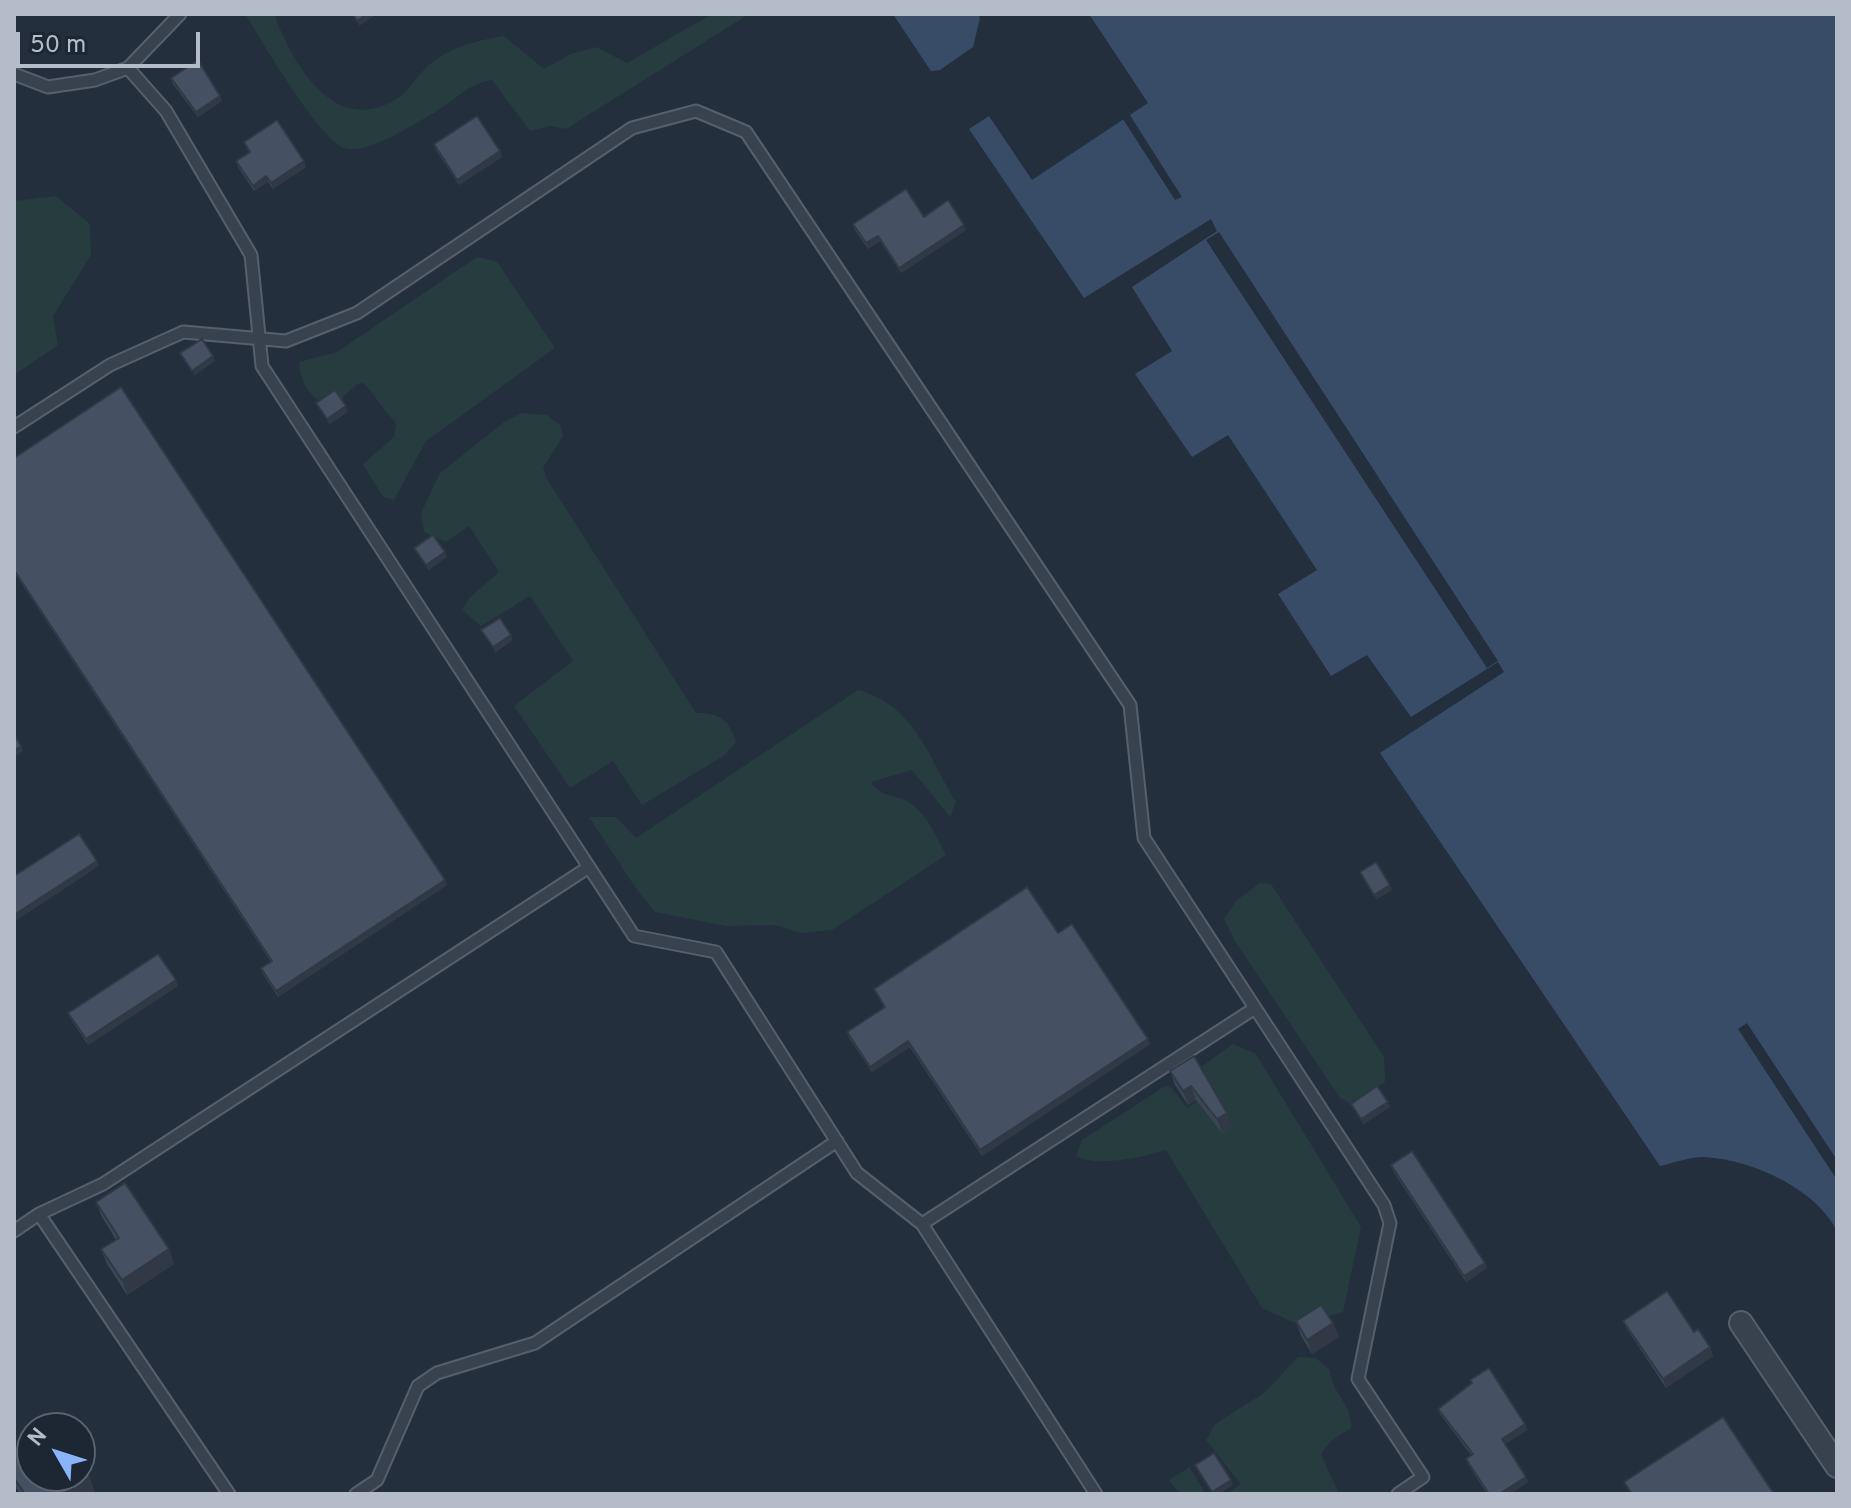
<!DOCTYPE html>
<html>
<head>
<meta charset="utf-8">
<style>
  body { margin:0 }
  #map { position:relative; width:1851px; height:1508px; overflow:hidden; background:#242f3e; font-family:Overpass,sans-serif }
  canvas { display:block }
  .frame { position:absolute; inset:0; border:16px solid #b4bcc9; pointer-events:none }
  .north { position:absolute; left:16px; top:1412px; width:80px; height:80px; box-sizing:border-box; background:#1d2633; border:2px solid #59626f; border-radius:50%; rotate:309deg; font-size:22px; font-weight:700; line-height:32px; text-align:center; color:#b4bcc9 }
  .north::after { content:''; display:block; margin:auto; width:28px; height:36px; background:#8ab4f8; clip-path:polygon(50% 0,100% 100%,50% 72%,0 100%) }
  .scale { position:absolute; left:16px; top:32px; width:184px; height:36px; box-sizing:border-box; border:4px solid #b4bcc9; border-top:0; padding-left:10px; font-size:24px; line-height:28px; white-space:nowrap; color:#b4bcc9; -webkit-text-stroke:6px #1d2633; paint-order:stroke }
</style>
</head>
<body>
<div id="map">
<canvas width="1851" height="1508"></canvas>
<div class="frame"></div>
<div class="north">N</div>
<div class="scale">50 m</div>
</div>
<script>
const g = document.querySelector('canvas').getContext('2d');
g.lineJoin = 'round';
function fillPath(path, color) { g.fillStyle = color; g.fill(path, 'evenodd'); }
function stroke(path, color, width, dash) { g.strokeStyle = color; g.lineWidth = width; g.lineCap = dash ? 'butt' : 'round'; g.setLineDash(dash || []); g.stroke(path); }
const green = new Path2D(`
  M245,14H274C293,64 333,136 395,100C409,92 418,74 430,64C450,47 479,40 504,36L544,69L571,54L596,47L627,63L712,14H749L566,129L551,126L530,131L492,80C469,83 454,101 434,113C414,124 366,156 344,148C318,138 262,41 245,14Z
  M56,196L90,224L91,255L53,316L58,345L14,375V201Z
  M477,257L497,262L555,348L426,441L394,500L383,497L363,464L394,437L396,424L364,383L357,384L331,409C311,397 300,385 299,362L337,352Z
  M522,413L547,415L561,426L563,436L543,468L547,479L696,713C720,713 729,719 736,742L725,755L642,805L613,761L570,788L514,706L573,661L530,596L481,626L462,610L469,598L499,572L469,526L446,542L424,532L421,513L440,473L504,422Z
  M858,690C914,705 928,756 956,802L950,817L912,770L871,782C882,800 900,793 914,806C929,818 937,839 946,855L832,930L800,933L775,925L726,926L655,912L635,887L589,817H616L636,838Z
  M1260,883L1271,884L1384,1057L1385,1082L1350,1103L1340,1098L1235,941L1224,919L1237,900Z
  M1233,1044L1256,1054L1361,1227L1343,1312L1299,1325L1262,1308L1166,1150C1143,1157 1097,1168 1076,1156L1082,1140L1165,1086L1172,1088L1187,1108L1215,1090L1201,1067Z
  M1298,1357L1316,1358L1330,1370C1331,1392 1354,1407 1351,1428L1331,1441L1321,1454L1339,1494H1227L1241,1484L1206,1440L1215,1424L1264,1393Z
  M1190,1467V1468L1206,1494H1180L1169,1480Z`);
const water = new Path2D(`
  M893,14H978L980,18L973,47L940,70L931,71Z
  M1089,14H1837V1231C1816,1188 1750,1159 1703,1157C1690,1157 1673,1163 1660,1166L1380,753L1504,672L1498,662L1411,717L1367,655L1331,676L1278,594L1317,570L1228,435L1192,457L1135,374L1172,351L1132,287L1217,231L1211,219L1084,298L969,129L989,116L1032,180L1148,103Z`);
const pier = new Path2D(`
  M1128,112L1182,197L1175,200L1121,116Z
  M1219,232L1498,661L1487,668L1206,240Z
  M1747,1023L1837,1160V1180L1738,1029Z`);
const lane = new Path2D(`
  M128,68L166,111L251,255L262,366L634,936L716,952L857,1173L922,1224L1096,1494
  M14,74L48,87L95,80L128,68L180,14
  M14,427L110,365L183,332L286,341L357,313L632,128L696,111L746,132L1130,705L1144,838L1384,1205L1390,1223L1358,1379L1423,1477L1398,1494
  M39,1214L103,1184L589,867
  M922,1224L1255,1008
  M14,1231L39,1214L229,1494
  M356,1494L377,1480L418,1386L437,1373L535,1343L837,1141`);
const street = new Path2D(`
  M1741,1323L1837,1466`);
const wall = new Path2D(`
  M171,78L222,101L198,117L173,84Z
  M244,142L306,167L273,189L268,182L254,191L238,167L236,161L249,153Z
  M434,144L500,151L502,157L459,185L436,150Z
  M924,217L966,230L901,273L880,241L868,249L855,230L853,224Z
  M14,458L445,880L447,885L278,997L263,974L261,968L271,962L14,572Z
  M1058,933L1150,1044L982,1156L910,1047L872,1072L849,1038L847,1032L884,1008L874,989Z
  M178,986L88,1045L70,1018L68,1013Z
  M1194,1056L1232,1127L1222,1133L1196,1100L1188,1105L1175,1085L1170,1071Z
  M1391,1165L1485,1263L1487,1268L1466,1282L1393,1171Z
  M96,1202L169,1249L174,1264L127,1295L107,1264L101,1249L116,1240L102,1217Z
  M1296,1321L1333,1323L1339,1337L1312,1354L1301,1336Z
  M1623,1321L1694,1332L1710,1347L1713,1356L1666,1388L1627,1329Z
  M1438,1409L1525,1424L1527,1430L1505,1444L1528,1482L1510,1494H1487L1468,1464L1466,1459L1471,1455L1440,1414Z
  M14,1452L89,1477L95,1493L20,1494L14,1485Z`);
const shadedWall = new Path2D(`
  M367,14H377L359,26L357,21Z
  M220,96L222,101L198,117L196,112Z
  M500,151L502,157L459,185L457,180Z
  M304,161L306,167L273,189L271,183Z
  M266,176L268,182L254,191L253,186Z
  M964,225L966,230L901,273L899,268Z
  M878,236L880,241L868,249L866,243Z
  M213,356L215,361L194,376L192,371Z
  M346,406L348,412L329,425L327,419Z
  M445,552L447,557L428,571L426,565Z
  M511,635L513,640L495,653L493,647Z
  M21,746L23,751L14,757V751Z
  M97,861L99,866L14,922V915Z
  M445,880L447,885L278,997L276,991Z
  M1390,885L1392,890L1376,900L1374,895Z
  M176,980L178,986L88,1045L86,1039Z
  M1148,1039L1150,1044L982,1156L980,1150Z
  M908,1041L910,1047L872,1072L870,1067Z
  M1191,1086L1196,1100L1188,1105L1183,1091Z
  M1388,1102L1390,1107L1363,1125L1361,1119Z
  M1227,1113L1232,1127L1222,1133L1217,1119Z
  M169,1249L174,1264L127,1295L122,1280Z
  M1485,1263L1487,1268L1466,1282L1464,1276Z
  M1333,1323L1339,1337L1312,1354L1307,1340Z
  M1710,1347L1713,1356L1666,1388L1663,1379Z
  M1525,1424L1527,1430L1504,1445L1502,1439Z
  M89,1477L95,1493L93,1494H63Z
  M1526,1477L1528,1482L1510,1494H1499Z
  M1231,1480L1233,1485L1219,1494H1212V1492Z`);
const building = new Path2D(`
  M353,14H367L357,21Z
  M198,60L220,96L196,112L171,78Z
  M477,116L500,151L457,180L434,144Z
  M277,120L304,161L271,183L266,176L253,186L236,161L250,152L244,142Z
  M906,189L924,217L948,200L964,225L899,268L878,236L866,243L853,224Z
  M202,339L213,356L192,371L180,353Z
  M121,387L445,880L276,991L261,968L272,961L14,570V458Z
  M335,390L346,406L327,419L316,403Z
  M433,535L445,552L426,565L414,548Z
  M500,618L511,635L493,647L481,630Z
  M14,735L21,746L14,751Z
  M79,834L97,861L14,915V876Z
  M1376,862L1390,885L1374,895L1360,872Z
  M1027,887L1058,933L1072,924L1148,1039L980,1150L908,1041L870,1067L847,1032L885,1007L874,989Z
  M158,954L176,980L86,1039L68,1013Z
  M1194,1056L1227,1113L1217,1119L1191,1086L1183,1091L1170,1071Z
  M1377,1086L1388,1102L1361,1119L1351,1104Z
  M1412,1151L1485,1263L1464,1276L1391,1165Z
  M125,1183L169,1249L122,1280L101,1249L119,1238L96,1202Z
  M1667,1291L1694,1332L1698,1329L1710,1347L1663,1379L1623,1321Z
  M1321,1305L1333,1323L1307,1340L1296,1321Z
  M1489,1368L1525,1424L1502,1439L1526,1477L1499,1494H1489L1466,1459L1473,1454L1438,1409L1472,1383L1470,1380Z
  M1723,1417L1774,1494H1632L1624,1482Z
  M32,1440V1476H80V1464L89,1477L63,1494H25L14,1478V1452Z
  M1214,1453L1231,1480L1212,1492L1195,1465Z`);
fillPath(green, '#263c3f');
fillPath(water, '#394c67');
fillPath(pier, '#242f3e');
stroke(lane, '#565f6c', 15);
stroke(street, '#565f6c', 26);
stroke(lane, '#38414e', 11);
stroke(street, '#38414e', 22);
fillPath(wall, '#3b4654');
fillPath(shadedWall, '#303945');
fillPath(building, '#455162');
stroke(building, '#303945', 2);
</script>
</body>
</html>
